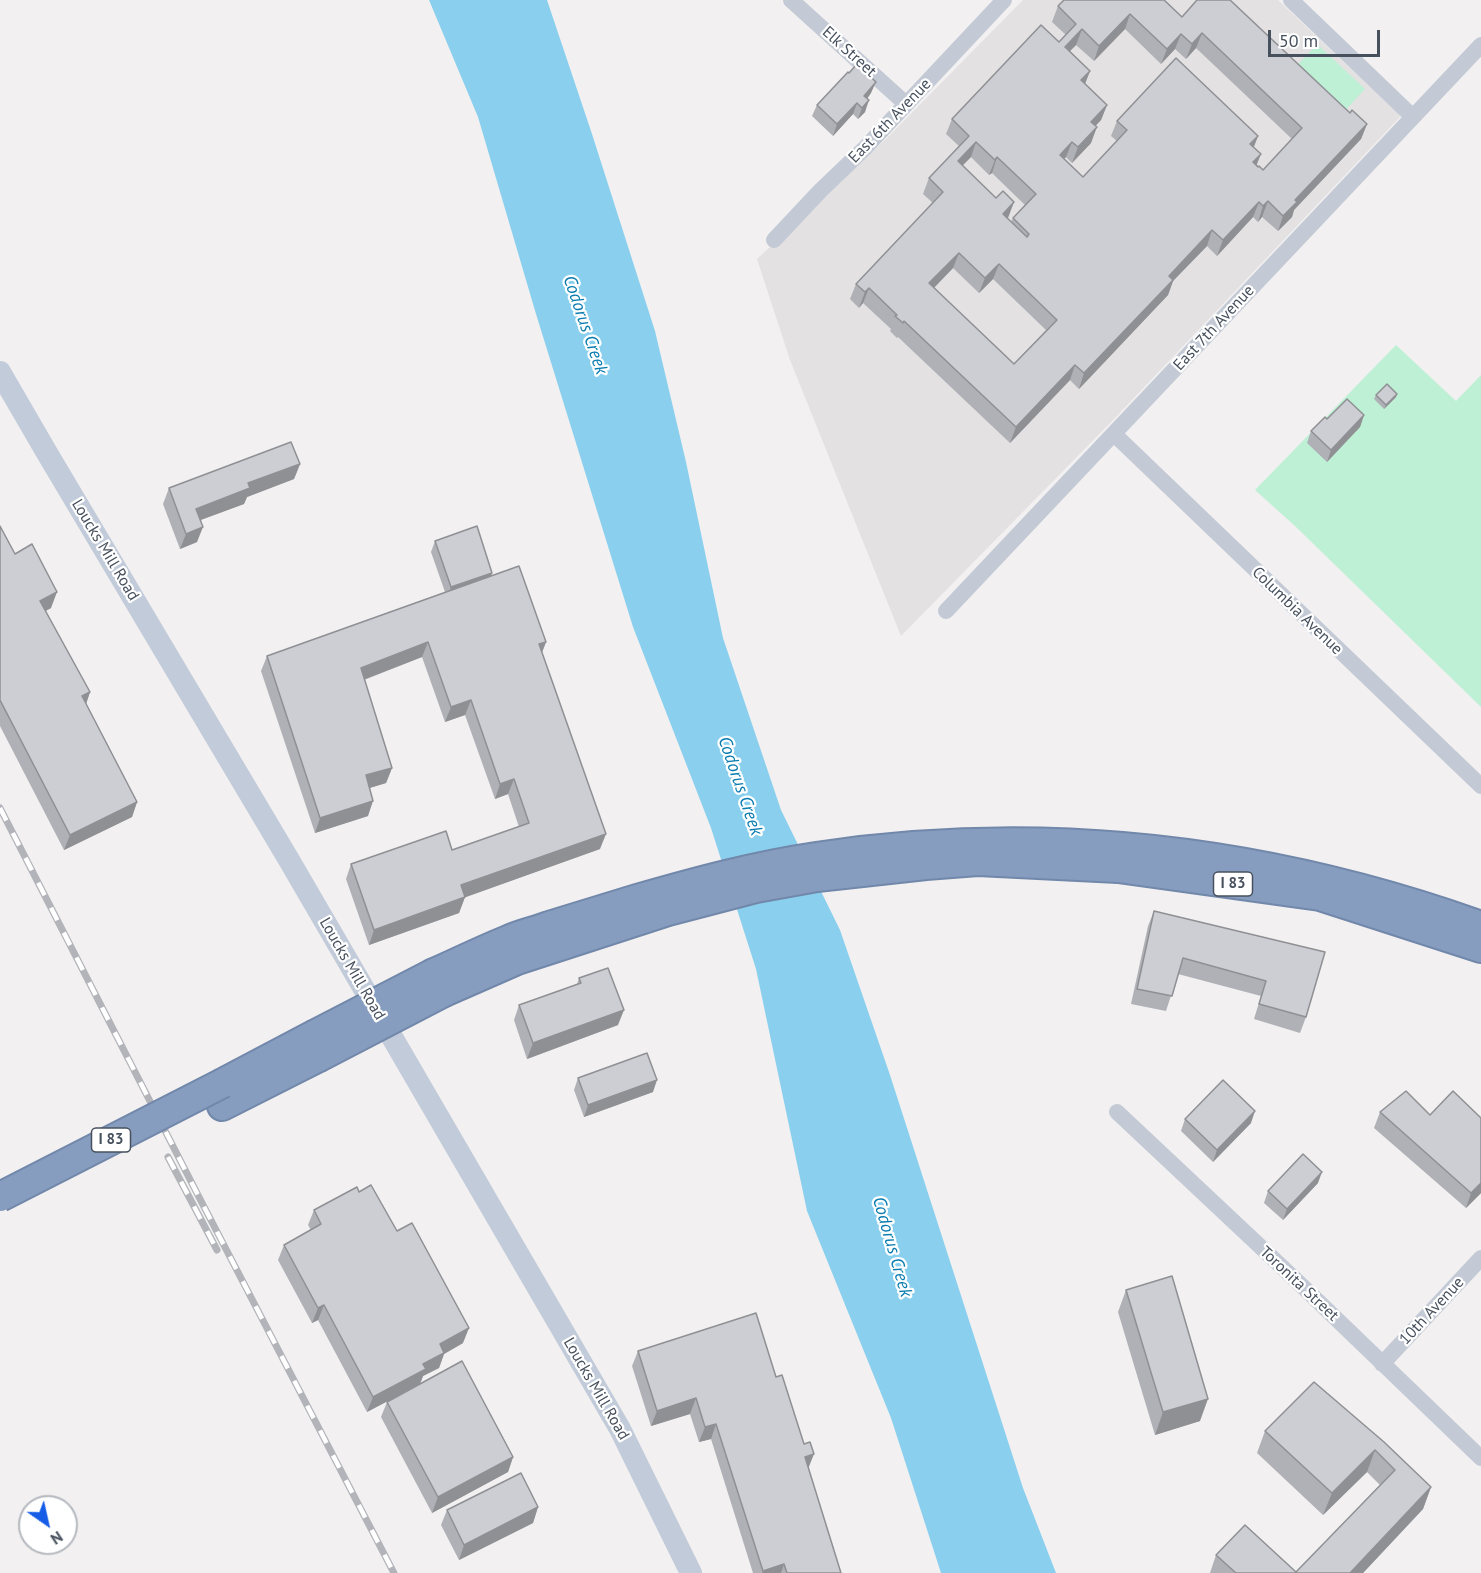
<!DOCTYPE html>
<html>
<head>
<meta charset="utf-8">
<style>
  body { margin:0 }
  #map { position:relative; width:1481px; height:1573px; overflow:hidden; background:#f2f0f0; font-family:"PT Sans",sans-serif }
  canvas { display:block }
  .north { position:absolute; left:18px; top:1495px; width:60px; height:60px; box-sizing:border-box; background:#fff; border:2px solid #b5b9bf; border-radius:50%; rotate:146deg; font-size:16px; font-weight:700; line-height:24px; text-align:center; color:#47515e }
  .north::after { content:''; display:block; margin:auto; width:21px; height:27px; background:#155ce7; clip-path:polygon(50% 0,100% 100%,50% 72%,0 100%) }
  .scale { position:absolute; left:1268px; top:30px; width:112px; height:27px; box-sizing:border-box; border:3px solid #47515e; border-top:0; padding-left:8px; font-size:18px; line-height:21px; white-space:nowrap; color:#47515e; -webkit-text-stroke:4px #fff; paint-order:stroke }
</style>
</head>
<body>
<div id="map">
<canvas width="1481" height="1573"></canvas>
<div class="north">N</div>
<div class="scale">50 m</div>
</div>
<script>
const g = document.querySelector('canvas').getContext('2d');
g.lineJoin = 'round';
function fillPath(path, color) { g.fillStyle = color; g.fill(path, 'evenodd'); }
function stroke(path, color, width, dash) { g.strokeStyle = color; g.lineWidth = width; g.lineCap = dash ? 'butt' : 'round'; g.setLineDash(dash || []); g.stroke(path); }
function write(font, color, halo, rows, align = 'center') {
  g.font = font + ' "PT Sans",sans-serif'; g.lineWidth = 4.5; g.setLineDash([]); g.textBaseline = 'middle'; g.strokeStyle = halo; g.fillStyle = color; for (const [text, x, y, turn = 0] of rows) {
    g.save(); g.translate(x, y); g.rotate((+turn || 0) * Math.PI / 180); g.textAlign = isNaN(turn) ? turn : align; if (halo) g.strokeText(text, 0, 0); g.fillText(text, 0, 0); g.restore();
  }
}
const education = new Path2D(`
  M1023,0H1278L1401,116L1116,417L901,636L790,360L757,259L886,139Z`);
const green = new Path2D(`
  M1317,44L1365,89L1339,117L1291,72Z
  M1396,345L1456,401L1481,375V707L1295,526L1255,490Z`);
const water = new Path2D(`
  M429,0H547L592,134L655,331L686,462L723,638L781,810L840,930L890,1075L1023,1488L1056,1573H941L891,1418L807,1211L756,969L711,828L633,627L536,314L478,117Z`);
const street = new Path2D(`
  M791,0L906,104
  M1291,0L1413,117
  M774,240L820,191L865,148L1004,0
  M1114,434L1481,786
  M946,611L1481,45
  M1117,1112L1298,1282L1481,1458
  M1382,1364L1481,1258`);
const secondary = new Path2D(`
  M0,372L47,453L289,860L620,1429L691,1573`);
const highway = new Path2D(`
  M434,973C459,962 483,950 508,940C521,934 536,931 549,926C578,917 608,908 637,899C696,882 755,866 816,857C1043,823 1265,849 1481,926
  M444,992L517,960L668,911L714,899L756,888L817,877L926,865L978,861L1118,868L1320,896L1481,948
  M223,1083L314,1035
  M222,1106L317,1058`);
const rail = new Path2D(`
  M0,808L200,1199L394,1573
  M168,1157L217,1250`);
const highwayBridge = new Path2D(`
  M314,1035L434,973
  M317,1058L444,992
  M0,1197L223,1083`);
const wall = new Path2D(`
  M1058,6L1182,17L1367,124L1361,139L1294,210L1292,217L1278,231L1262,217L1258,222L1253,217L1217,256L1207,246L1173,281L1168,295L1079,389L1070,380L1010,443L898,337L897,338L890,331L891,329L863,303L859,308L850,299L856,284L933,203L923,194L929,178L959,146L946,134L952,119L1059,42L1066,35L1052,22ZM1125,29L1161,64L1175,49L1186,59L1196,48L1292,139L1263,170L1257,165L1254,147L1258,136L1117,121L1111,136L1117,141L1083,177L1064,159L1066,157L1072,163L1091,143L1095,126L1101,120L1107,105L1085,84L1090,71L1070,51L1076,45L1094,61ZM971,157L989,175L992,173L1025,205L1013,218L1011,222L1007,219L1008,218L962,166ZM953,268L979,293L993,279L1046,330L1014,364L934,288Z
  M871,93L867,99L865,112L858,119L853,114L833,136L812,116L817,105Z
  M1376,395L1396,397L1384,409L1374,399Z
  M1364,415L1360,427L1327,462L1307,443L1311,431Z
  M300,464L294,479L247,497L244,504L200,520L197,542L180,549L163,504L169,488Z
  M0,526L15,554L51,608L46,611L90,692L86,704L137,802L132,817L64,850L0,726Z
  M435,541L492,573L491,576L546,642L542,653L600,849L465,897L459,913L369,945L346,879L351,864L452,850L519,827L508,794L495,799L465,715L445,722L422,657L364,680L392,768L386,783L369,788L368,816L315,833L261,671L267,656L445,592L431,552Z
  M1154,911L1325,952L1306,1017L1300,1033L1254,1019L1261,996L1178,974L1166,1011L1131,1004L1148,926Z
  M579,978L618,1025L527,1059L514,1020L519,1005L577,984Z
  M578,1078L653,1092L584,1117L574,1090Z
  M1380,1112L1430,1115L1481,1193L1466,1208L1374,1128Z
  M1185,1119L1251,1123L1213,1162L1181,1131Z
  M1318,1183L1283,1220L1264,1203L1268,1191Z
  M359,1192L397,1231L463,1343L444,1354L439,1368L423,1376L420,1384L367,1412L318,1320L312,1323L278,1260L284,1245L311,1230L308,1225L314,1210Z
  M1126,1290L1200,1421L1155,1435L1118,1312Z
  M638,1351L776,1377L808,1469L841,1573H753L711,1439L699,1442L690,1414L651,1426L632,1366Z
  M1314,1382L1431,1487L1423,1509L1363,1573H1210L1216,1555L1296,1572L1380,1485L1367,1472L1323,1515L1257,1453L1265,1431Z
  M387,1402L513,1457L508,1472L432,1513L381,1417Z
  M538,1507L533,1523L459,1560L441,1525L447,1510Z`);
const shadedWall = new Path2D(`
  M1130,14L1125,29L1094,61L1099,46Z
  M1082,29L1076,45L1059,62L1065,47Z
  M1202,33L1196,48L1186,59L1192,44Z
  M1181,34L1175,49L1161,64L1167,49Z
  M1090,71L1084,86L1081,80Z
  M876,82L871,93L860,108L864,96Z
  M869,100L865,112L858,119L862,108Z
  M857,103L853,114L833,136L837,124Z
  M1107,105L1101,120L1085,137L1091,122Z
  M1367,124L1361,139L1294,210L1292,217L1278,231L1283,216L1295,200Z
  M1097,127L1091,143L1072,163L1078,147Z
  M1258,136L1252,151L1250,144Z
  M976,142L971,157L952,176L958,161Z
  M1072,142L1066,157L1054,170L1060,155Z
  M1261,154L1255,169L1253,162Z
  M997,157L992,173L989,175L995,160Z
  M1268,201L1262,217L1258,222L1263,206Z
  M1014,202L1008,218L997,229L1003,214Z
  M1259,202L1253,217L1217,256L1223,240Z
  M1212,230L1207,246L1173,281L1168,295L1079,389L1084,373L1169,276Z
  M959,253L953,268L924,298L929,283Z
  M999,264L993,279L979,293L985,278Z
  M869,288L863,303L859,308L865,292Z
  M1075,365L1070,380L1010,443L1016,427Z
  M1397,394L1396,397L1384,409L1386,405Z
  M1364,415L1360,427L1327,462L1331,450Z
  M300,464L294,479L247,497L244,504L190,524L196,509L248,483Z
  M203,527L197,542L180,549L186,534Z
  M492,573L488,584L447,599L451,587Z
  M57,592L51,608L35,616L40,601Z
  M428,642L422,657L355,683L361,668Z
  M546,642L540,657L539,644Z
  M90,692L85,707L82,696Z
  M471,700L465,715L445,722L451,707Z
  M392,768L386,783L360,791L366,775Z
  M514,779L508,794L495,799L500,784Z
  M373,801L368,816L315,833L320,818Z
  M137,802L132,817L64,850L70,835Z
  M606,834L600,849L455,901L461,885Z
  M465,897L459,913L369,945L374,930Z
  M624,1010L618,1025L527,1059L533,1043Z
  M657,1080L653,1092L584,1117L588,1105Z
  M1255,1111L1251,1123L1213,1162L1217,1150Z
  M1322,1172L1318,1183L1283,1220L1287,1209Z
  M1481,1183V1193L1466,1208L1471,1193Z
  M324,1305L318,1320L312,1323L318,1308Z
  M469,1328L463,1343L444,1354L439,1368L423,1376L420,1384L367,1412L373,1397L423,1364L440,1344Z
  M696,1398L690,1414L651,1426L657,1411Z
  M1208,1399L1200,1421L1155,1435L1163,1412Z
  M716,1424L711,1439L699,1442L705,1427Z
  M1375,1450L1367,1472L1323,1515L1332,1493Z
  M814,1454L808,1469L805,1457Z
  M513,1457L508,1472L432,1513L438,1497Z
  M1431,1487L1423,1509L1363,1573H1350Z
  M538,1507L533,1523L459,1560L464,1545Z
  M784,1564L781,1573H762L763,1571Z`);
const building = new Path2D(`
  M1064,0H1164L1182,17L1197,0H1230L1350,113L1352,110L1367,124L1295,200L1297,202L1283,216L1268,201L1263,206L1259,202L1223,240L1212,230L1169,276L1173,280L1084,373L1075,365L1016,427L904,321L903,323L895,316L897,315L869,288L865,292L856,284L943,192L929,178L969,136L952,119L1041,25L1059,42L1076,24L1058,6ZM1130,14L1167,49L1181,34L1192,44L1202,33L1302,128L1263,170L1259,166L1258,167L1253,162L1261,154L1250,144L1258,136L1176,58L1117,121L1127,130L1083,177L1060,155L1072,142L1078,147L1097,127L1091,122L1107,105L1081,80L1090,71L1065,47L1082,29L1099,46ZM976,142L995,160L997,157L1036,194L1013,218L1029,234L1027,237L1003,214L1014,202L1003,191L996,198L958,161ZM959,253L985,278L999,264L1057,320L1014,364L929,283Z
  M857,64L876,82L864,96L869,100L862,108L857,103L837,124L817,105L848,72L849,73Z
  M1387,384L1397,394L1386,405L1376,395Z
  M1347,399L1364,415L1331,450L1311,431L1325,417L1327,419Z
  M291,442L300,464L248,483L250,488L196,509L203,527L186,534L169,488Z
  M0,526L15,554L32,544L57,592L40,601L90,692L82,696L137,802L70,835L0,700Z
  M477,526L492,573L451,587L435,541Z
  M519,566L546,642L539,644L606,834L461,885L465,897L374,930L351,864L446,831L452,850L529,823L514,779L500,784L471,700L451,707L428,642L361,668L392,768L366,775L373,801L320,818L267,656Z
  M1154,911L1325,952L1306,1017L1259,1004L1266,981L1183,958L1172,996L1137,989Z
  M608,968L624,1010L533,1043L519,1005L581,983L579,978Z
  M647,1053L657,1080L588,1105L578,1078Z
  M1223,1080L1255,1111L1217,1150L1185,1119Z
  M1406,1091L1430,1115L1453,1091L1481,1118V1183L1471,1193L1380,1112Z
  M1303,1154L1322,1172L1287,1209L1268,1191Z
  M371,1185L397,1231L412,1223L469,1328L440,1344L444,1353L423,1364L426,1369L373,1397L324,1305L318,1308L284,1245L321,1224L314,1210L357,1187L359,1192Z
  M1172,1276L1208,1399L1163,1412L1126,1290Z
  M756,1313L776,1377L782,1375L804,1444L810,1442L814,1454L805,1457L841,1573H787L784,1564L763,1571L716,1424L705,1427L696,1398L657,1411L638,1351Z
  M462,1361L513,1457L438,1497L387,1402Z
  M1314,1382L1384,1442L1431,1487L1350,1573H1236L1216,1555L1245,1525L1296,1572L1395,1470L1375,1450L1332,1493L1265,1431Z
  M521,1473L538,1507L464,1545L447,1510Z`);
const shields = [
  [1233,884,39],
  [111,1140,39]
];
const shieldNames = [
  ["I 83",1233,884],
  ["I 83",111,1140]
];
const streetNames = [
  ["Elk Street",849,52,42],
  ["East 6th Avenue",890,121,-46],
  ["East 7th Avenue",1214,328,-47],
  ["Loucks Mill Road",105,550,59],
  ["Columbia Avenue",1297,611,44],
  ["Loucks Mill Road",352,969,60],
  ["Toronita Street",1299,1284,43],
  ["10th Avenue",1432,1311,-47],
  ["Loucks Mill Road",596,1389,60]
];
const waterNames = [
  ["Codorus Creek",585,325,71],
  ["Codorus Creek",740,786,71],
  ["Codorus Creek",892,1247,74]
];
fillPath(education, '#e3e1e2');
fillPath(green, '#bef0d6');
fillPath(water, '#8ad0ee');
stroke(highway, '#7288ab', 32);
stroke(street, '#c3cad5', 16);
stroke(secondary, '#c2cbd9', 22);
stroke(highway, '#869dbf', 28);
stroke(rail, '#b2b4ba', 7);
stroke(rail, '#fff', 4.5, [14]);
stroke(highwayBridge, '#7288ab', 32, []);
stroke(highwayBridge, '#869dbf', 28);
fillPath(wall, '#afb1b6');
fillPath(shadedWall, '#8f9094');
fillPath(building, '#ccced4');
stroke(building, '#8f9094', 1.5);
for (const [x, y, w] of shields) { const box = new Path2D(); box.roundRect(x - w / 2, y - 12, w, 24, 4.5); g.fillStyle = '#fff'; g.fill(box); stroke(box, '#47515e', 1.5); }
write('bold 15px', '#47515e', null, shieldNames);
write('16px', '#47515e', '#fff', streetNames);
write('italic 18px', '#097caf', '#fff', waterNames);
</script>
</body>
</html>
